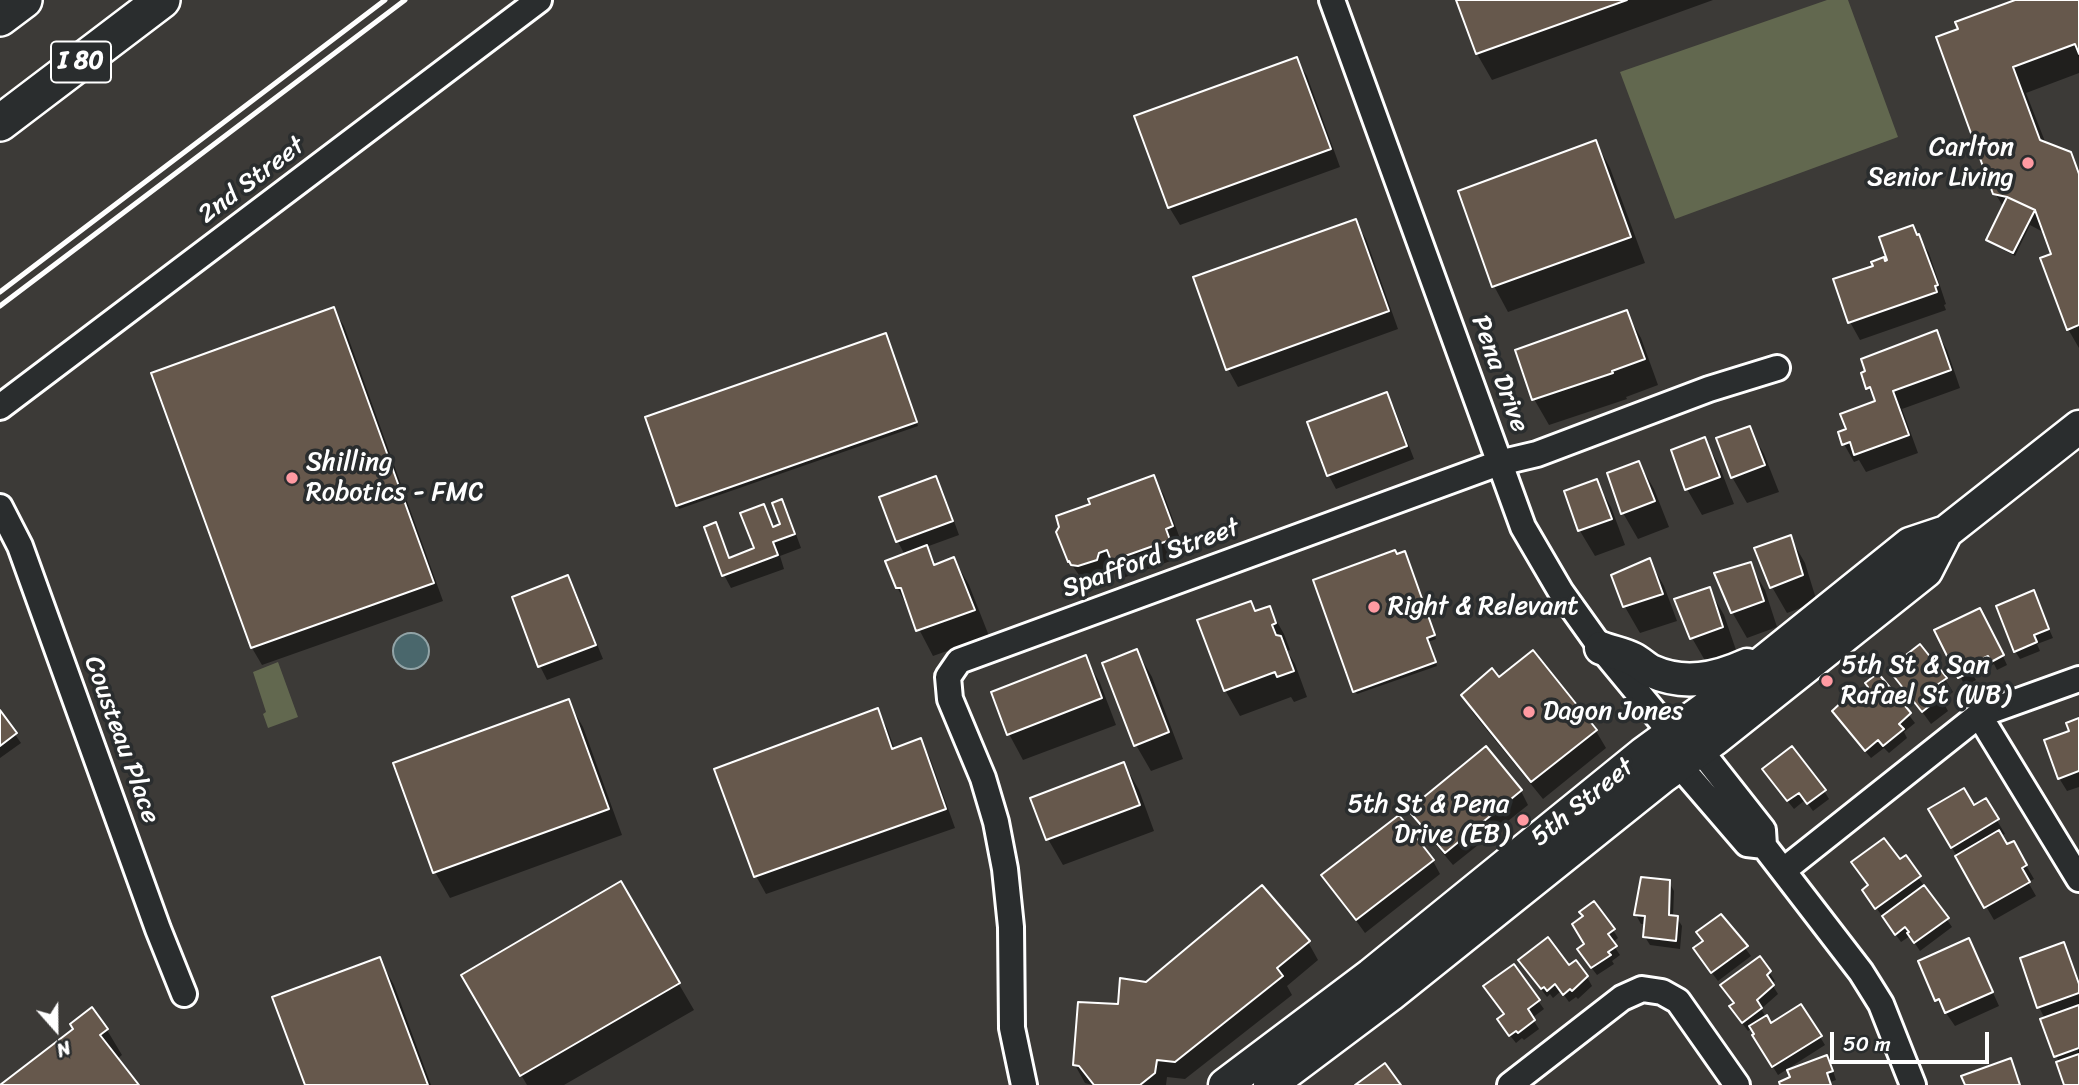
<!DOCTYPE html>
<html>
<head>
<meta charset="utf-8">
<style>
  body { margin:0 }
  #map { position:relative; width:2079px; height:1085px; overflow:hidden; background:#3c3a37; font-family:Sriracha,sans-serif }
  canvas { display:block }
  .north { position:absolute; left:21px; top:994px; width:70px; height:70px; -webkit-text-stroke:5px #2a2d2e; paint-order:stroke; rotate:159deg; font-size:19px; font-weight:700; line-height:28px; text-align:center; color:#fff }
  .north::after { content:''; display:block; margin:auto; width:24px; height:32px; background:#fff; clip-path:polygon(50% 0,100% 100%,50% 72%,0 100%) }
  .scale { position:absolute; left:1830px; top:1032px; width:159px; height:32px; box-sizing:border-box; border:4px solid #fff; border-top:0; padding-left:9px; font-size:21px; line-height:24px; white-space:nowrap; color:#fff; -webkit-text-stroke:5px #2a2d2e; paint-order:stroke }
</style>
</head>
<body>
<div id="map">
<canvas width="2079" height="1085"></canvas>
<div class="north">N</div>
<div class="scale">50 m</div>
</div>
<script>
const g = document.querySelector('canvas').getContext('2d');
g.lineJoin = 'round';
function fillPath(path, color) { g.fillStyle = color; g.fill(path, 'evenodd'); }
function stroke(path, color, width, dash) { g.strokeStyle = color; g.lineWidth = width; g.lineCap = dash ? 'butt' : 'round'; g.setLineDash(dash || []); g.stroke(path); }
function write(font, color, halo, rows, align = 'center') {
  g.font = font + ' Sriracha,sans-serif'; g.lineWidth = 7; g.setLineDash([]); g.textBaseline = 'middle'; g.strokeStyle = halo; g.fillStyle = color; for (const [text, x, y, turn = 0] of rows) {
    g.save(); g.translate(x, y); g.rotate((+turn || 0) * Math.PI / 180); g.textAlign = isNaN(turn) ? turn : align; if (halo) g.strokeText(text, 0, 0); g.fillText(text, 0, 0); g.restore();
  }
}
const green = new Path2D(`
  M1827,0H1848L1898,137L1675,219L1620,72Z
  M278,662L298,717L268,728L263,714L266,712L253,672Z`);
const water = new Path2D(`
  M393 651a18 18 0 1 1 36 0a18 18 0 1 1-36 0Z`);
const shadow = new Path2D(`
  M1458,0H1713L1492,80L1477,54Z
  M2020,0H2079V73L2026,93L2046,144L2070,154L2079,170V348L2068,329L2053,255L2045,233L2030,225L2015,256L1990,243L1988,240L2004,208L1995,193Z
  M1296,59L1307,76L1340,167L1180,225L1169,207Z
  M1596,142L1610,168L1645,263L1508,312L1494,286Z
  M1355,221L1366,239L1398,329L1238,387L1228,369Z
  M1918,236L1929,253L1946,304L1944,305L1946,310L1860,340L1850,322L1875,267L1885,263Z
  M333,309L344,326L443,601L262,665L252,648L154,374Z
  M1626,312L1641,338L1658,385L1626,397L1627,399L1549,425L1534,399Z
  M1937,332L1947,350L1960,388L1902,409L1918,453L1866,472L1859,460L1854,462L1844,444L1848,430L1877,403L1868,388Z
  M887,339L918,426L679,509L647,418Z
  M1386,394L1394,407L1414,459L1336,489L1329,476L1309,423Z
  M1749,428L1764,454L1779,492L1747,503L1732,477Z
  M1704,439L1719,465L1734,504L1702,515L1687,489L1673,451Z
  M1639,463L1654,489L1669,527L1638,539L1623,513Z
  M1153,477L1164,495L1182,544L1175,547L1179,558L1123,578L1117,568L1108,570L1107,578L1089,584L1084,582L1069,561L1092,505Z
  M935,478L943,491L959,535L926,547L937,566L954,559L969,585L989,636L933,656L897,587L905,555L898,542L881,498Z
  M1596,481L1611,507L1625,545L1595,556L1580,531L1566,492Z
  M782,502L789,515L801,548L780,556L784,569L731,588L724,575L715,524L730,559L756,549L763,506L775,528L783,525Z
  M1790,537L1805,563L1817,602L1787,613L1772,587Z
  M1397,556L1406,557L1436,639L1428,642L1437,666L1357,694L1355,691Z
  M1649,560L1664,586L1677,621L1640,633L1625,607L1613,576Z
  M1750,564L1765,590L1777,627L1747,638L1732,612Z
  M568,577L575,590L603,659L547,680L540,666L514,598Z
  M1709,589L1724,615L1737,653L1707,664L1692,638Z
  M2033,593L2053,638L2037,644L2040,651L2020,659L2015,651Z
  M1250,603L1256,613L1269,608L1284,634L1290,650L1287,651L1295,664L1307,697L1294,702L1291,697L1240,716L1225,690Z
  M1985,618L2007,665L1997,670L1994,664L1973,675L1976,680L1965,686L1937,631Z
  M1137,651L1152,677L1183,759L1151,771L1136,745Z
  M1085,657L1100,683L1116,725L1023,760L1009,734Z
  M1891,669L1945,679L1953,692L1942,700L1948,711L1931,724Z
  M1878,675L1915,723L1904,732L1907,738L1889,753L1884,748L1871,758L1839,720L1870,688Z
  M1499,680L1596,731L1606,748L1543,799L1473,713L1463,696Z
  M568,701L583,727L622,835L450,898L435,872Z
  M877,710L887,728L895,750L920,740L930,758L955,828L766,894L756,876L717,770Z
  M0,713L21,743L0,758Z
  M2079,720V787L2067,791L2059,778L2071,732Z
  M1486,749L1521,791L1528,805L1453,865L1418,824L1411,810Z
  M1124,764L1139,790L1154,831L1063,865L1048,839Z
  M1769,778L1824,791L1829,799L1813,811L1805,800L1794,809Z
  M1985,800L2005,834L2000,836L2006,847L2013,843L2034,879L2028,882L2036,896L1994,920L1930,810L1974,808Z
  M1905,858L1952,927L1920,951L1910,936L1901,942L1864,891Z
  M1433,861L1440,874L1365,933L1324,876Z
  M1669,882L1674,891L1673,917L1677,918L1682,926L1680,949L1650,945L1645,937L1646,924H1641L1636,915Z
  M620,883L694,1010L564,1085H527L463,975Z
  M1721,916L1751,956L1718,981L1700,957L1704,942Z
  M1584,917L1613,930L1618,938L1612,943L1620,955L1612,961L1614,964L1597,975L1584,958L1586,945Z
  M1969,940L1999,1006L1955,1026L1937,1000Z
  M1308,942L1318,960L1287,986L1292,995L1185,1079L1167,1077L1166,1085H1093L1085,1083L1075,1065L1120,1005L1146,984Z
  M2063,944L2079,980V1085H2066L2045,1019L2039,1007Z
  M1760,958L1775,981L1771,983L1778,994L1761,1009L1771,1025L1801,1006L1825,1045L1778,1075L1754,1036L1756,1035L1752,1028L1748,1031L1736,1015L1735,1004Z
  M379,959L394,985L431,1085H307Z
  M1513,966L1544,1009L1532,1018L1539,1029L1524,1040L1522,1038L1516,1043L1504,1028L1505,1016L1490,995Z
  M1569,968L1587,977L1592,986L1578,999L1576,997L1569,1002L1561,991L1553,998L1550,994L1547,997L1526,969Z
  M107,1030L122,1055L117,1059L137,1085H2Z
  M1831,1065L1836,1080L1830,1082L1831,1085H1782Z`);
const building = new Path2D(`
  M1456,0H1627L1476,54Z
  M2015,0H2079V54L2075,44L2013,67L2040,140L2071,152L2079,174V325L2067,330L2040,258L2051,254L2035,210L2007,197L1993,194L1936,37L1958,29L1955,22Z
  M1297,57L1331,149L1168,208L1134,116Z
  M1596,140L1631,237L1492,287L1458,191Z
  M2007,197L2035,210L2013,253L1986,240Z
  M1356,219L1389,311L1226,370L1193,277Z
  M1913,225L1917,235L1919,234L1938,285L1935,286L1937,292L1848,323L1833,279L1873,266L1871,262L1884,257L1885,261L1887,260L1879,237Z
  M334,307L434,583L251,648L151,373Z
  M1627,310L1645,359L1612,371L1613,373L1532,400L1515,350Z
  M1937,330L1951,370L1893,391L1909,435L1854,455L1850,442L1842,445L1838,432L1846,429L1840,414L1875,401L1870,387L1866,389L1861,373L1865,371L1861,359Z
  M886,333L917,422L676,506L645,417Z
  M1387,392L1407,446L1327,476L1307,422Z
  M1750,426L1765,465L1731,478L1716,438Z
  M1705,437L1720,477L1685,490L1671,450Z
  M1639,461L1655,501L1621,514L1607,473Z
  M1154,475L1173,526L1166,529L1170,540L1111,561L1107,550L1099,553L1097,560L1078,566L1071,565L1069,561L1068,562L1056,532L1059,527L1056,516L1090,504L1088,499Z
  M936,476L953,521L896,542L879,497Z
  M1597,479L1612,519L1578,531L1564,491Z
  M782,499L795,534L773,542L778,555L722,576L704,527L716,522L729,558L754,548L740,513L764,504L773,527L780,524L772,503Z
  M1791,535L1803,575L1770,588L1754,548Z
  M927,545L934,565L954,557L975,610L916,631L901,588H896L885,561Z
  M1395,550L1397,554L1405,551L1435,635L1427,638L1436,662L1353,692L1313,580Z
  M1650,558L1663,594L1623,607L1611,575Z
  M1751,562L1764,601L1731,613L1714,573Z
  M568,575L596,645L538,667L512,597Z
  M1710,587L1723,627L1690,639L1674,599Z
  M2034,590L2049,629L2034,635L2037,642L2014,652L1996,606Z
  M1251,601L1255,611L1270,606L1276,623L1272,625L1276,635L1281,636L1294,671L1277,677L1275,672L1224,691L1197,620Z
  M1980,608L2004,655L1991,662L1988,656L1970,665L1972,671L1958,678L1934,630Z
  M1920,644L1947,678L1934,687L1942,696L1922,712L1888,669Z
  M1137,649L1169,732L1134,746L1102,663Z
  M1533,650L1597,730L1531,782L1461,695L1492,668L1499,677Z
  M1086,655L1102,698L1007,735L991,692Z
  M1878,673L1911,713L1899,724L1904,729L1883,746L1878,740L1865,751L1832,711L1845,699L1848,703L1868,687L1865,683Z
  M569,699L609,809L433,873L393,763Z
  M878,708L892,749L921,738L946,809L754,877L714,769Z
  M0,710L17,733L0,746Z
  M2079,718V771L2058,779L2044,740L2069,731L2066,723Z
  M1486,746L1522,790L1445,853L1408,810Z
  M1792,746L1826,790L1807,804L1799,793L1787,801L1762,769Z
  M1124,762L1140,805L1046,840L1030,798Z
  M1964,788L1974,805L1986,798L1999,819L1951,848L1928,809Z
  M1399,815L1434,860L1356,920L1321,875Z
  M1999,830L2007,844L2014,841L2027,865L2022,868L2030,882L1984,908L1955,856Z
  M1884,838L1900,859L1906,855L1921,876L1875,909L1862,890L1868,885L1851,862Z
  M1641,877L1670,880L1669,915L1678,916L1676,941L1643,937L1645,916L1634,915Z
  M621,881L680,983L520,1076L461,975Z
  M1262,885L1310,941L1277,968L1283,976L1175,1062L1157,1060L1155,1073L1140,1085H1094L1079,1066L1073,1065L1078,1002L1118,1004L1120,978L1146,982Z
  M1924,885L1949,918L1914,943L1907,933L1909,932L1905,927L1895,935L1882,916Z
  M1594,901L1615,929L1608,934L1617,946L1608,952L1611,955L1591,968L1577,949L1584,944L1572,924L1583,916L1579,912Z
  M1721,914L1748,946L1711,973L1693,948L1703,941L1696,932Z
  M1548,937L1569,965L1576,960L1588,976L1572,991L1570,989L1563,995L1555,984L1547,991L1544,987L1541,989L1518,960Z
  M1969,938L1993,992L1945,1013L1939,999L1935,1001L1918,961Z
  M2064,942L2079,984V993L2037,1008L2020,958Z
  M1760,956L1771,971L1767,975L1774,985L1757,1000L1762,1008L1742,1023L1729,1006L1734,1003L1720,985Z
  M380,957L428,1085H305L272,997Z
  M1514,964L1540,1000L1528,1009L1535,1020L1518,1033L1516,1031L1509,1036L1497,1019L1504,1014L1483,986Z
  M1801,1004L1822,1036L1772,1067L1752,1035L1754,1034L1749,1026L1767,1015L1771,1023Z
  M2079,1005V1048L2054,1057L2040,1019Z
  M92,1007L108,1029L100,1035L139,1085H0L73,1029L70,1024Z
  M2079,1054V1085H2064L2056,1062Z
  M1827,1055L1833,1071L1827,1073L1831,1085H1780L1779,1082L1790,1077L1787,1070Z
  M2011,1058L2020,1085H1965L1961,1076Z
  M1385,1063L1401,1085H1355Z`);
const minor = new Path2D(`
  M1332,0L1523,527L1561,592L1601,648L1672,734L1700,750L1763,830L1764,846L1861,972L1881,1004L1913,1085
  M0,407L539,0
  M0,507L20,546L158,929L184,994
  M1979,715L2079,879
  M1675,747L1679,765L1747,844L1764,846
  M1784,870L1979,715L2079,679
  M1024,1085L1012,1028L1011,927L1005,869L996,822L983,778L950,699L948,677L959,661L1499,463L1537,454L1709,389L1777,368
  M1510,1085L1622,998L1642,989L1662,992L1678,1001L1737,1085`);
const major = new Path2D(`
  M1601,648C1611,652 1623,654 1633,659C1639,662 1645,668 1651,671C1684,686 1716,679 1747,665
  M1225,1085L1371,975L1643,754L1709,706L1910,544L1946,532L2079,427
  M1270,1085L1390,995L1662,777L1715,739L1926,571L1946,532`);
const highway = new Path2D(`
  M0,18L24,0
  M0,123L162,0`);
const rail = new Path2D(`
  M0,292L385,0
  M0,306L405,0`);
const markers = [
  [2028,163,7,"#ff9aa2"],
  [292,478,7,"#ff9aa2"],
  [1374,607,7,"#ff9aa2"],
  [1827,681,7,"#ff9aa2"],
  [1529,712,7,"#ff9aa2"],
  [1523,820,7,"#ff9aa2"]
];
const shields = [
  [81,62,60]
];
const shieldNames = [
  ["I 80",81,62]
];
const poiNames = [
  ["Carlton",2014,148,"right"],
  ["Senior Living",2014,178,"right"],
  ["Shilling",306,463],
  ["Robotics - FMC",306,493],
  ["Right & Relevant",1388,607],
  ["5th St & San",1841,666],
  ["Rafael St (WB)",1841,696],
  ["Dagon Jones",1543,712],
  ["5th St & Pena",1509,805,"right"],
  ["Drive (EB)",1509,835,"right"]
];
const streetNames = [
  ["2nd Street",252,181,-37],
  ["Pena Drive",1499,374,70],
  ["Spafford Street",1151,559,-20],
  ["Cousteau Place",121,740,70],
  ["5th Street",1583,803,-39]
];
fillPath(green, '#62684f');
fillPath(water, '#4a676c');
stroke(water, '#92a4a7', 2);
fillPath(shadow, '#0007');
fillPath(building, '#66584c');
stroke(building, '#fff', 2);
stroke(minor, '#fff', 30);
stroke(major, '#fff', 37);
stroke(highway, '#fff', 40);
stroke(minor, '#2a2d2e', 24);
stroke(major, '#2a2d2e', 32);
stroke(highway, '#2a2d2e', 35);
stroke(rail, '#fff', 5);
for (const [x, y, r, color] of markers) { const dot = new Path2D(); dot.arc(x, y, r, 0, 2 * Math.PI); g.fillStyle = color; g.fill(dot); stroke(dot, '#2a2d2e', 2.5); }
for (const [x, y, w] of shields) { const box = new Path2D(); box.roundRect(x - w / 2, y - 20.5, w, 41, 5); g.fillStyle = '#2a2d2e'; g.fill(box); stroke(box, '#fff', 2); }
write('bold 24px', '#fff', null, shieldNames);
write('26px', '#fff', '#2a2d2e', poiNames, 'left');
write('26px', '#fff', '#2a2d2e', streetNames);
</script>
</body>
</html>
